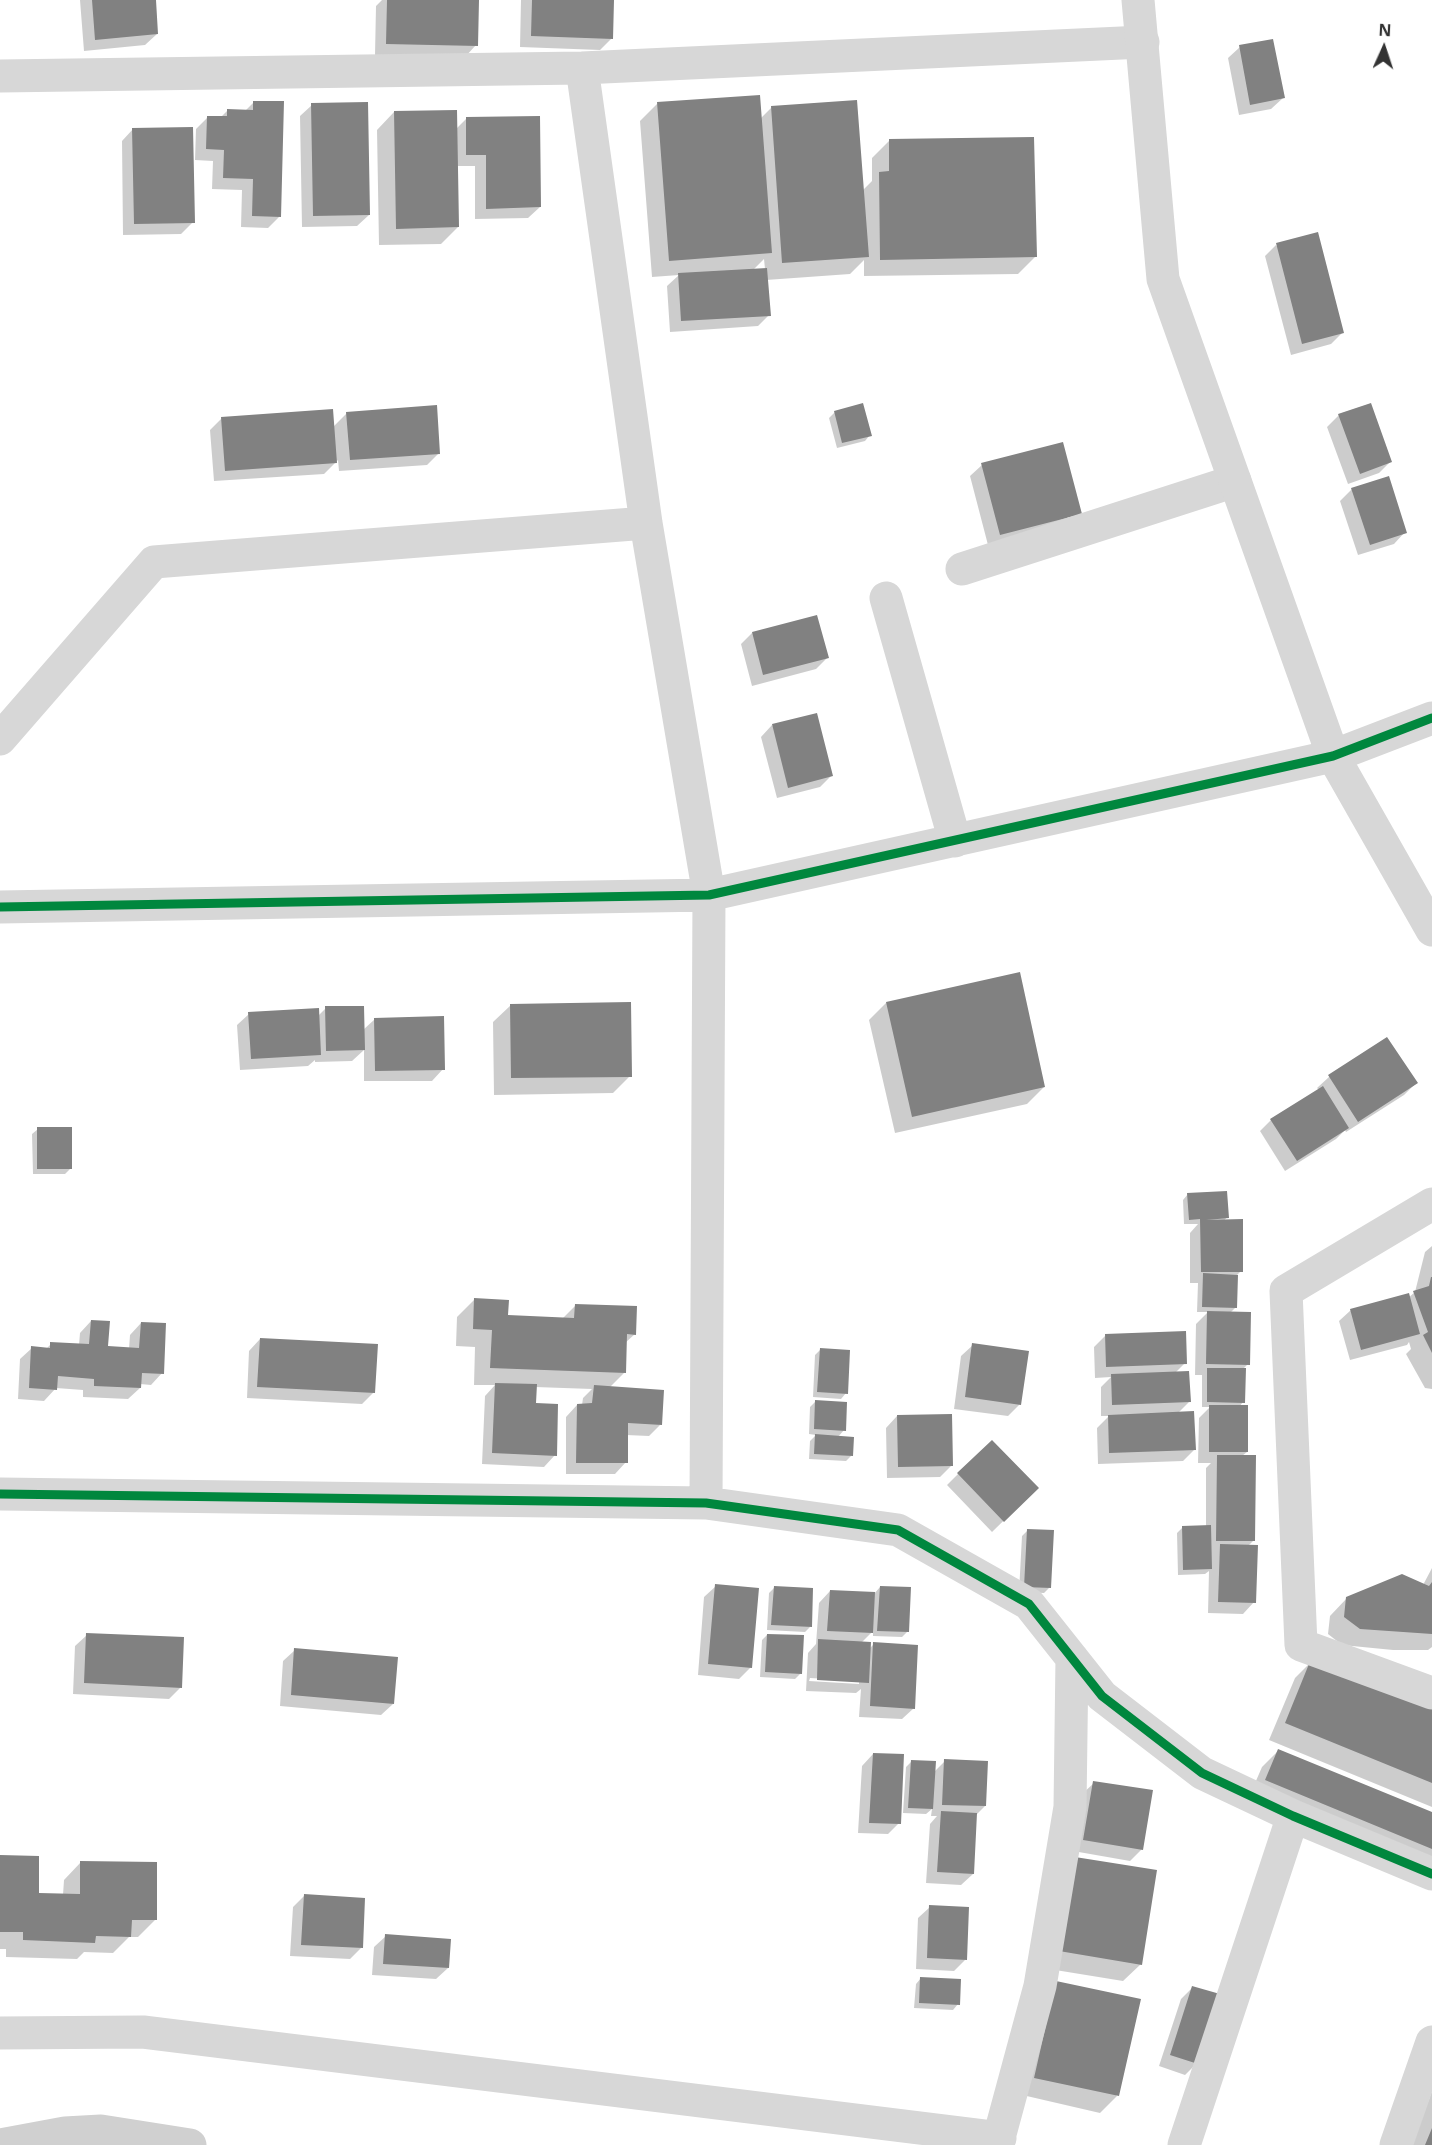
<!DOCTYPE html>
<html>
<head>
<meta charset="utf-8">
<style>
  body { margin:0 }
  #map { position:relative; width:1432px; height:2145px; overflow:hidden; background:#fff; font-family:"Open Sans",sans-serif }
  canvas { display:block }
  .north { position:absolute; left:1354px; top:18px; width:60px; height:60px; -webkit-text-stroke:4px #fff; paint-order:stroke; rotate:3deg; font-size:16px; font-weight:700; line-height:24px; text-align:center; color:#333 }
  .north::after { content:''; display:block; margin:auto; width:21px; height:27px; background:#333; clip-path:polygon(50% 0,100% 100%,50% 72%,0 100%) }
</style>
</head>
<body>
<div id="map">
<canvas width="1432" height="2145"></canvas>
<div class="north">N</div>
</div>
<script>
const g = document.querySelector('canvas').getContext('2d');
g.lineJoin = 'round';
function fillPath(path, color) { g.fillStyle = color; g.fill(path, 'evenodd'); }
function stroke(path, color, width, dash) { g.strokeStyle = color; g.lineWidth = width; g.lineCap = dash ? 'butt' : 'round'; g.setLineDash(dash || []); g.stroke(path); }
const shadow = new Path2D(`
  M80,0H154L157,34L145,45L84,51Z
  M382,0H477L476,45L465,57L375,55L376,6Z
  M521,0H613L612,38L600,50L520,47Z
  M1240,47L1283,98L1271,109L1239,115L1228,58Z
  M254,102L279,217L268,228L241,227L242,190L212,189L213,161L195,160L196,129L207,118H220L228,110L245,111Z
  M657,104L760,119L772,107L862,191L872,181V158L889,141L1036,256L1018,274L864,276V260L850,274L766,280L769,315L758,326L670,332L667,286L679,275L652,277L640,121ZM764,259L765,269L753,270Z
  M312,105L369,215L357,226L302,227L300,116Z
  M394,112L456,129L466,119L540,207L528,218L475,219V166H457L458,227L441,244L379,245L377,130Z
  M133,129L193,222L181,234L123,235L122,141Z
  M1276,245L1342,333L1331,344L1291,355L1265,256Z
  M835,412L870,435L865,441L837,448L829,418Z
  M347,413L439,453L427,465L339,471L338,460L324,474L214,481L210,430L222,418L333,427Z
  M1339,415L1391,461L1379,473L1348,484L1327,427Z
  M1062,444L1068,525L988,545L970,476L982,465Z
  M1352,489L1405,532L1394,544L1358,555L1340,501Z
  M752,633L827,658L816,669L752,686L741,644Z
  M772,725L831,776L820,787L777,798L761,737Z
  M886,1003L1044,1087L1027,1104L895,1133L869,1020Z
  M511,1005L630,1076L613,1093L494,1095L493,1022Z
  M326,1008L363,1030L375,1019L443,1069L432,1081H364V1050L352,1061L315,1062V1060L308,1066L240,1070L237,1025L249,1014L318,1016Z
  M1386,1039L1416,1083L1404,1095L1346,1132L1345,1130L1336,1139L1285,1171L1260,1131L1271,1120L1319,1090L1317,1088L1329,1077Z
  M38,1129L71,1168L65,1174H33L32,1134Z
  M1188,1194L1227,1217L1224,1221L1241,1271L1236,1276V1307L1230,1313L1248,1364L1244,1368L1243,1402L1239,1407L1247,1452L1242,1456L1254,1540L1248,1546L1254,1602L1243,1614L1208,1613L1209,1571L1205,1574L1178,1575L1177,1533L1183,1527L1206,1526V1468L1211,1463H1198L1199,1418L1210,1407H1202V1375H1195L1196,1324L1208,1312H1197L1198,1283H1190V1233L1198,1224H1184L1183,1200Z
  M1432,1246V1389L1425,1388L1406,1354L1411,1349L1409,1342L1407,1345L1350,1360L1339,1321L1351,1310L1408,1298L1415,1292L1425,1252Z
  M475,1299L506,1317L562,1319L576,1305L635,1334L625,1343L624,1373L609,1388L660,1425L649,1436L626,1435V1462L615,1474H566V1417L577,1405H582L583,1398L592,1389L535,1387V1405L555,1455L544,1467L482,1464L485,1396L495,1385H474L475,1347L456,1346L457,1317Z
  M91,1321L107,1348L129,1349L130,1335L141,1323L162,1373L151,1385L140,1384V1388L128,1399L83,1397V1390L56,1388L44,1401L18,1399L20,1359L32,1348L46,1349L51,1344L79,1345L80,1333Z
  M1106,1335L1185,1363L1175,1373L1189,1402L1177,1414L1194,1450L1183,1461L1098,1464L1097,1428L1109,1416H1101V1387L1111,1377L1095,1378L1094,1347Z
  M260,1339L374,1392L362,1404L247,1398L249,1351Z
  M973,1345L1020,1404L1008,1416L954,1409L961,1356Z
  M820,1350L846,1393L841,1399L813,1397L815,1355Z
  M815,1402L844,1430L838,1437L851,1456L846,1461L809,1459L810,1441L816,1435L809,1434L810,1407Z
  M897,1416L951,1466L940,1477L887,1478L886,1428Z
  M958,1474L1037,1488L992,1532L947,1485Z
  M1028,1530L1049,1588L1044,1593L1019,1592L1022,1536Z
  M1432,1568V1647L1428,1650H1393L1342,1645L1328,1634L1330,1616L1347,1598L1423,1585Z
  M716,1586L751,1667L739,1679L698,1675L704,1597Z
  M880,1587L907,1632L902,1637L873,1636V1631L861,1643L869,1649L874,1644L914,1708L902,1719L859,1717L861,1689L856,1693L806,1691L808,1653L816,1644L819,1603L830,1591L874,1594ZM810,1678L859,1681V1684L809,1681Z
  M774,1588L810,1627L805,1632L767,1630L769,1593Z
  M87,1635L181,1687L169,1699L73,1694L75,1646Z
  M767,1635L801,1673L795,1679L760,1677L762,1640Z
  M295,1650L393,1704L381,1715L280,1706L283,1661Z
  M1312,1661L1432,1711V1807L1269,1740L1295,1678Z
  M1279,1750L1432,1814V1873L1249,1797L1262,1767Z
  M873,1754L899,1823L888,1834L858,1833L862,1766Z
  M945,1761L985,1806L976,1815L973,1874L961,1885L926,1883L930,1824L937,1816H931L932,1809L926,1814L903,1813L906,1767L911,1762L934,1772Z
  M1094,1783L1142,1849L1130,1861L1073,1851L1082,1794Z
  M0,1857L37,1894L63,1895L64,1880L81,1862L155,1920L138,1937H129L113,1953L84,1952L77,1959L6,1957V1949H0Z
  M1058,1876L1141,1964L1123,1981L1043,1968Z
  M304,1896L361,1948L350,1959L290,1956L293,1907Z
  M930,1907L965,1960L954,1971L916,1969L918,1918Z
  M386,1936L448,1968L436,1979L372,1975L374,1947Z
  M921,1978L958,2004L953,2010L914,2008L916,1984Z
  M1192,1988L1197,2063L1185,2075L1159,2066L1181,1999Z
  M1039,1999L1117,2096L1100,2113L1018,2094Z
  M1432,2091V2145H1412Z`);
const building = new Path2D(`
  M92,0H156L158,34L95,40Z
  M387,0H479L478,46L386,44Z
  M532,0H614L613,39L531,36Z
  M1273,39L1285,98L1250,105L1239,45Z
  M760,95L772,253L669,261L657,102Z
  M857,100L869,257L782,263L771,106Z
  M253,101H284L281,217L252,216L253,179L223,178L224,150L206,149L207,116H227V109L253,110Z
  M368,102L370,215L313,216L311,103Z
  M457,110L459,227L396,229L394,111Z
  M540,116L541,207L486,209V155H466V117Z
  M193,127L195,223L134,224L132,128Z
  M1034,137L1037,257L880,260L879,172L889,171V139Z
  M1318,232L1344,333L1302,344L1276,243Z
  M767,268L771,316L681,321L678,273Z
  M863,403L872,436L842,443L834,411Z
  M1371,403L1392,462L1360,474L1338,414Z
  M437,405L440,454L350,460L346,412Z
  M333,409L337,463L225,471L221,417Z
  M1063,442L1082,514L1000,535L981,463Z
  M1389,476L1407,533L1370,545L1351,488Z
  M817,615L829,658L763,675L752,632Z
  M817,713L833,776L788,788L772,724Z
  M1020,972L1045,1087L912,1117L886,1002Z
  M631,1002L632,1077L511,1078L510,1004Z
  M325,1006H364L365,1050L326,1051Z
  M319,1008L321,1055L251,1059L248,1012Z
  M444,1016L445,1070L375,1071L374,1018Z
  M1387,1037L1418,1083L1358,1122L1328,1075Z
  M1323,1086L1349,1128L1297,1161L1270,1119Z
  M37,1127H72V1169H37Z
  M1227,1191L1229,1218L1206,1220L1243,1219V1272H1201L1200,1219L1189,1220L1187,1193Z
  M1203,1273L1238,1275L1237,1308L1202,1307Z
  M1431,1277H1432V1353L1423,1335L1428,1332L1413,1291L1429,1286Z
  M1409,1293L1420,1334L1361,1350L1350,1309Z
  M474,1298L509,1300L508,1315L574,1318L575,1304L637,1306L636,1335L627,1334L626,1373L490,1368L492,1330L473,1329Z
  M1207,1311L1251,1312L1250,1365L1206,1364Z
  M91,1320L110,1321L108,1346L139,1348L141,1322L166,1323L164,1374L142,1373L141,1388L94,1386V1379L58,1376L57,1390L29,1388L31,1346L50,1348V1342L89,1344Z
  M1186,1331L1187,1364L1106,1367L1105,1334Z
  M260,1338L378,1344L375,1393L257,1387Z
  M972,1343L1029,1351L1021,1405L965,1397Z
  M820,1348L850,1350L848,1394L817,1392Z
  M1207,1368H1246L1245,1403L1207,1402Z
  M1189,1371L1191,1402L1112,1405L1111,1374Z
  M495,1383L537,1384L536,1403L558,1404L557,1456L492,1453Z
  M594,1385L664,1390L662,1425L628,1423V1463H576L577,1404L592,1403Z
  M815,1400L847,1402L846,1431L814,1429Z
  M1209,1405H1248V1452H1209Z
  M1194,1411L1196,1450L1109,1453L1108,1415Z
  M952,1414L953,1466L898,1467L897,1415Z
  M815,1434L854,1437L853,1456L814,1454Z
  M992,1440L1039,1488L1004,1522L957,1473Z
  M1217,1455H1256L1255,1541H1216Z
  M1211,1525L1212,1569L1183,1570L1182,1526Z
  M1027,1529L1054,1530L1051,1588L1024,1587Z
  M1220,1544L1258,1545L1256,1603L1218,1602Z
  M1402,1574L1429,1586L1432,1582V1634L1360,1629L1344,1617L1346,1597Z
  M715,1584L759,1588L752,1668L708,1664Z
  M774,1586L813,1588L812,1627L771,1625Z
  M880,1586L911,1587L909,1632L877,1631Z
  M830,1590L875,1592L873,1633L827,1631Z
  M86,1633L184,1637L182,1688L84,1683Z
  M767,1634L804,1635L802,1674L765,1672Z
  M818,1639L871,1642L869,1683L817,1680Z
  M873,1642L918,1645L915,1709L870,1706Z
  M294,1648L398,1657L394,1704L291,1695Z
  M1311,1659L1432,1709V1783L1285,1723Z
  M1278,1749L1432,1812V1849L1265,1780Z
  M873,1753L904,1754L901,1824L869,1823Z
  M944,1759L988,1761L986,1806L942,1805Z
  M911,1760L936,1761L933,1809L908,1808Z
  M1093,1781L1153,1790L1143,1850L1083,1840Z
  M941,1811L977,1813L974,1874L937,1872Z
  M0,1855L39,1856V1893L80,1894V1861L157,1862V1920H132L131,1937L96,1936L95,1943L23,1940V1932H0Z
  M1075,1857L1157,1870L1142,1965L1059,1951Z
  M304,1894L365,1898L363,1948L301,1945Z
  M929,1905L969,1907L967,1960L927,1958Z
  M385,1934L451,1939L449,1968L383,1964Z
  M920,1977L961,1979L960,2005L919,2003Z
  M1056,1981L1141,1999L1119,2096L1034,2078Z
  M1192,1986L1220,1994L1198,2064L1170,2055Z
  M1432,2128V2145H1425Z`);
const minor = new Path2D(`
  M582,68L646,523L709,895L706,1503
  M0,76L582,68L1143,42
  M962,569L1235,481
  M886,598L955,841
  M0,739L154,562L646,523
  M0,907L709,895L1333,756L1432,718
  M1432,1204L1286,1291L1301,1645L1432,1693
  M0,1494L706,1503L898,1530L1029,1604L1102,1696L1202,1773L1293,1816L1432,1874
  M0,2033L143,2032L1000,2138
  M997,2145L1040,1986L1070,1807L1072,1658
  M1184,2145L1293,1816
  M1396,2145L1432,2042`);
const tertiary = new Path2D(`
  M1138,0L1163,279L1333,756L1432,930`);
const secondary = new Path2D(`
  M0,2145L65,2133L101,2131L190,2145`);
const cycleway = new Path2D(`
  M0,907L709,895L1333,756L1432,718
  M0,1494L706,1503L898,1530L1029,1604L1102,1696L1202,1773L1293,1816L1432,1874`);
fillPath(shadow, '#0003');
fillPath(building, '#818181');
stroke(minor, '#d7d7d7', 33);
stroke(tertiary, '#d7d7d7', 33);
stroke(secondary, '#d0d0d0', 33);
stroke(cycleway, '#00873e', 9);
</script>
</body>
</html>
